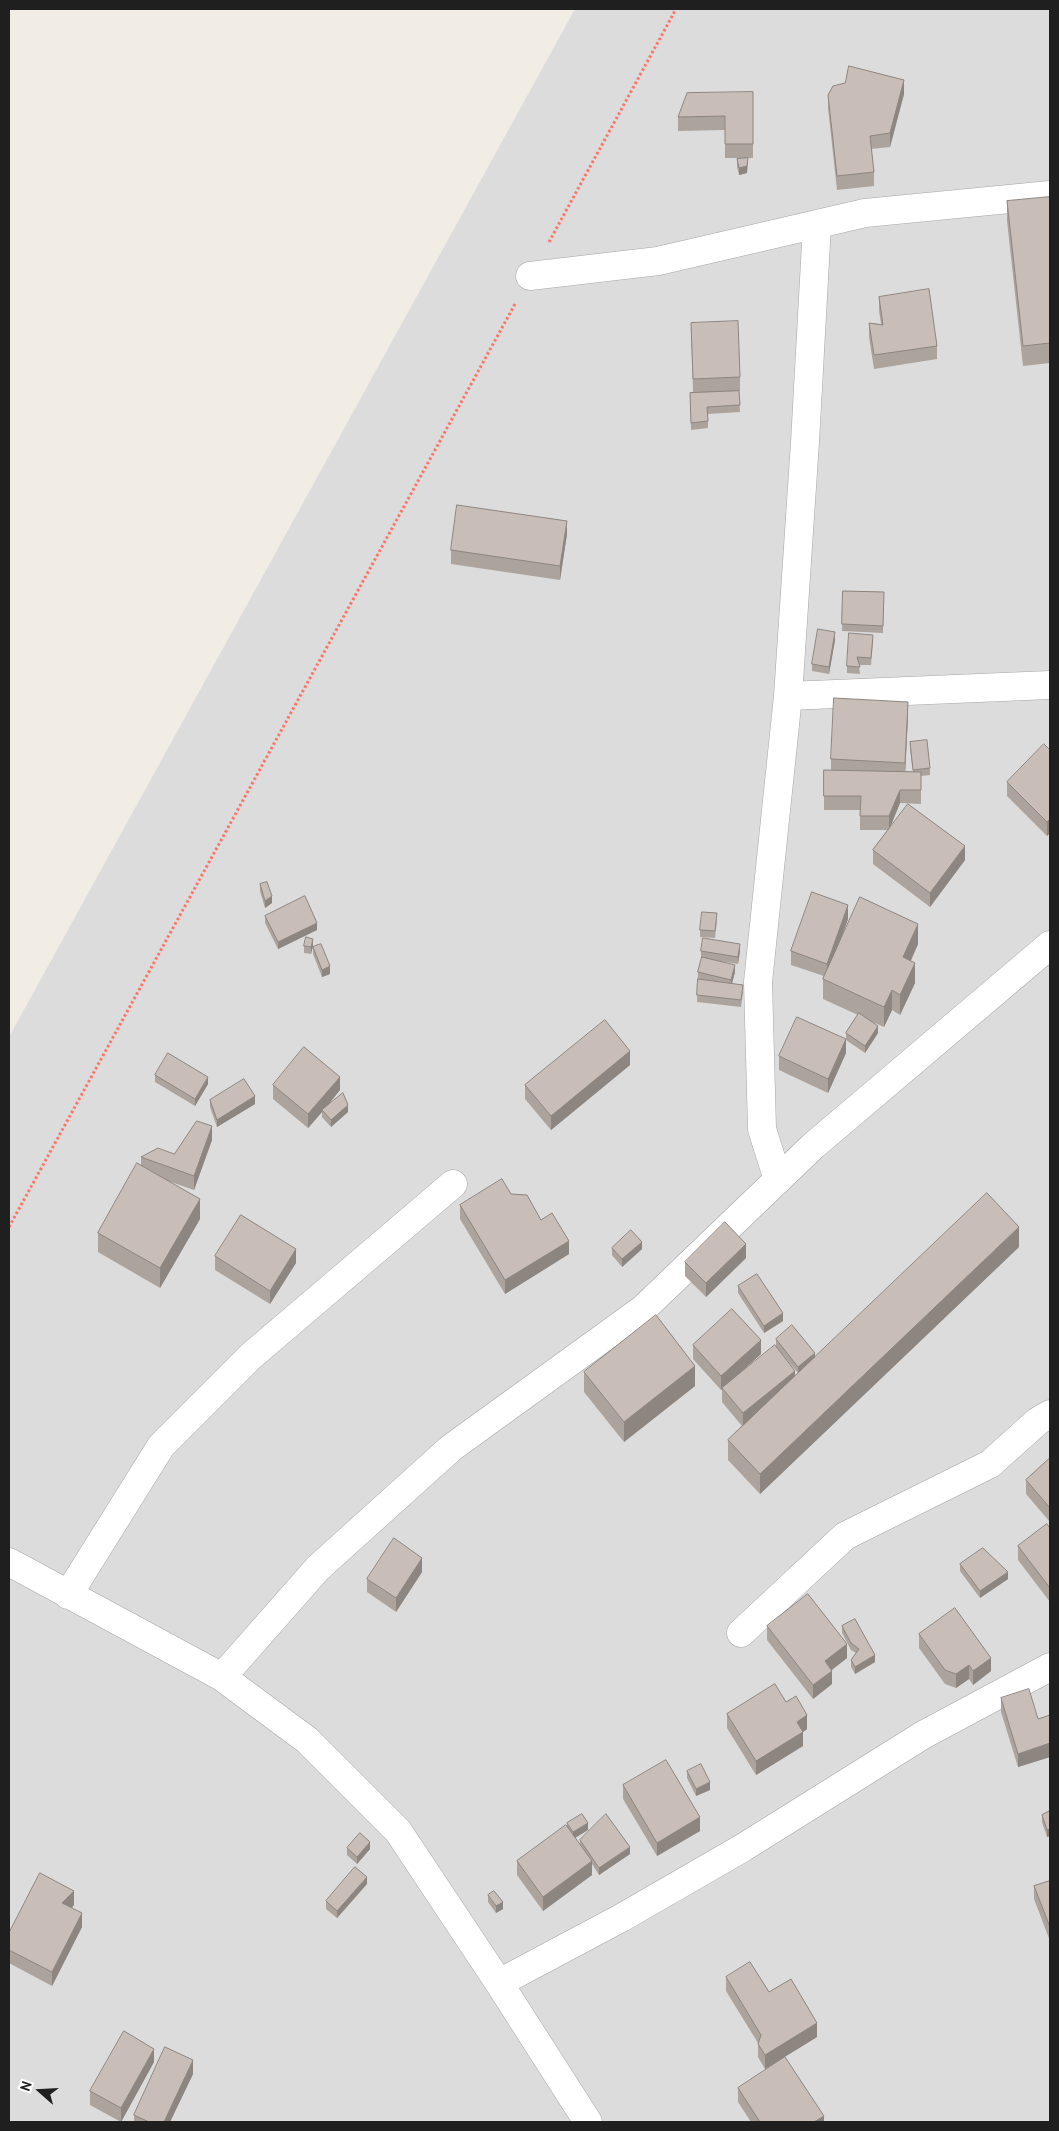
<!DOCTYPE html>
<html>
<head>
<meta charset="utf-8">
<style>
  body { margin:0 }
  #map { position:relative; width:1059px; height:2131px; overflow:hidden; background:#f1ece4; font-family:"PT Sans",sans-serif }
  canvas { display:block }
  .frame { position:absolute; inset:0; border:10px solid #1f1f1f; pointer-events:none }
  .north { position:absolute; left:15px; top:2066px; width:50px; height:50px; -webkit-text-stroke:4px #fff; paint-order:stroke; rotate:289deg; font-size:14px; font-weight:700; line-height:20px; text-align:center; color:#1f1f1f }
  .north::after { content:''; display:block; margin:auto; width:18px; height:22px; background:#1f1f1f; clip-path:polygon(50% 0,100% 100%,50% 72%,0 100%) }
</style>
</head>
<body>
<div id="map">
<canvas width="1059" height="2131"></canvas>
<div class="frame"></div>
<div class="north">N</div>
</div>
<script>
const g = document.querySelector('canvas').getContext('2d');
g.lineJoin = 'round';
function fillPath(path, color) { g.fillStyle = color; g.fill(path, 'evenodd'); }
function stroke(path, color, width, dash) { g.strokeStyle = color; g.lineWidth = width; g.lineCap = dash ? 'butt' : 'round'; g.setLineDash(dash || []); g.stroke(path); }
const residential = new Path2D(`
  M575,9H1050V2122H9V1037Z`);
const path = new Path2D(`
  M549,242L676,9
  M9,1227L515,304`);
const minor = new Path2D(`
  M817,225L805,442L788,696L1050,685
  M530,276L658,261L865,213L1050,195
  M778,1180L762,1129L758,982L788,696
  M9,1562L222,1677L307,1740L398,1831L499,1983L588,2122
  M68,1595L161,1446L251,1356L453,1184
  M741,1633L845,1536L990,1464L1038,1421L1050,1414
  M222,1677L318,1568L451,1448L643,1309L813,1146L1050,945
  M499,1983L621,1918L744,1847L923,1735L1050,1667`);
const wall = new Path2D(`
  M753,92V158H748L747,173L739,175L737,167V159L748,158H725V130L678,131V117Z
  M904,94L890,147L871,149L874,172V186L837,190L828,108V95Z
  M1050,197V363L1023,366L1007,221V201Z
  M879,297L937,346V359L874,369L869,337V323L881,324L879,311Z
  M691,323L740,377V391H739L740,412L708,414V428L691,430L690,393H693Z
  M567,534L560,580L451,564V550Z
  M843,591L884,592L883,633L842,631Z
  M835,640L829,674L812,671V664Z
  M873,642L871,665H859L860,674L847,673V666Z
  M908,716L905,771L913,772L910,749V742L930,768V775L921,776V804L900,803L890,828L965,860L930,907L873,864V850L888,830H860V810H824V770H831V759Z
  M1050,750L1047,836L1007,796V782Z
  M260,884L272,903L265,908L260,891Z
  M265,916L317,930L278,949L265,923Z
  M848,919L838,947L918,944L911,961L915,983L900,1015L892,1010L884,1027L870,1021L878,1033L865,1053L846,1040V1053L828,1093L779,1070V1056L846,1039V1033L858,1015L823,999V979L824,976L791,965V951Z
  M717,920L715,938L700,937V930Z
  M304,946H313L311,954L304,953Z
  M313,947L330,974L322,977L313,954Z
  M701,951H740L738,964L719,961L735,972L732,983L743,992L741,1007L697,1002L698,972L702,958H701Z
  M630,1065L551,1130L525,1099V1085Z
  M155,1075L208,1084L195,1106L155,1082Z
  M273,1085L340,1090L327,1106L348,1112L331,1127L322,1117V1112L308,1128L273,1099Z
  M210,1100L255,1104L217,1127L210,1107Z
  M212,1140L194,1190L168,1181L200,1219L160,1288L98,1252V1233L141,1165V1157L174,1154Z
  M511,1194L541,1220L569,1254L505,1294L460,1219V1205Z
  M1019,1247L760,1494L728,1460V1440L742,1426L722,1402V1389L721,1390L693,1359V1345L761,1354L731,1381L776,1346V1339L815,1357ZM777,1348L798,1373L795,1376Z
  M612,1248L642,1249L622,1267L612,1255Z
  M215,1256L296,1263L270,1304L215,1270Z
  M746,1258L706,1297L685,1276V1262Z
  M738,1286L783,1321L764,1333L738,1293Z
  M584,1372L695,1386L624,1442L584,1392Z
  M1050,1458V1522L1026,1494V1480Z
  M1050,1528V1602L1018,1560V1546Z
  M960,1564L1008,1579L980,1598L960,1571Z
  M422,1572L396,1612L367,1592V1579Z
  M767,1626L847,1658L832,1670V1684L813,1699L767,1640Z
  M842,1626L875,1662L855,1674L851,1667V1660L856,1653L851,1650L842,1633Z
  M919,1634L991,1671L973,1685L969,1679L956,1688L945,1684L919,1648Z
  M1001,1698L1038,1719L1050,1715V1757L1018,1767L1001,1712Z
  M786,1702L807,1729L803,1732V1746L756,1775L727,1728V1714Z
  M687,1771L710,1790L696,1796L687,1778Z
  M623,1785L700,1831L657,1856L623,1799Z
  M1050,1811V1836L1047,1837L1042,1822V1815Z
  M567,1823L588,1830L575,1838L580,1845V1840L630,1854L599,1875L592,1864V1875L543,1911L517,1875V1861L567,1827Z
  M347,1848L370,1849L357,1864L347,1855Z
  M1050,1881V1941L1034,1899V1886Z
  M367,1884L337,1918L326,1909V1901Z
  M488,1895L503,1909L496,1913L488,1902Z
  M74,1905L72,1908L82,1927L52,1986L9,1963V1933Z
  M726,1977L769,1992L817,2037L765,2069L758,2057V2043L726,1991Z
  M154,2062L121,2122L90,2105V2091Z
  M193,2074L170,2122H134V2115Z
  M738,2088L824,2122H751L738,2102Z`);
const shadedWall = new Path2D(`
  M904,80V94L890,147V133Z
  M748,158L747,173L739,175V168Z
  M567,521V534L560,580V566Z
  M835,632V640L829,674V667Z
  M908,702V716L905,777V763Z
  M900,790V803L889,830V816Z
  M1050,819V833L1047,836V822Z
  M965,846V860L930,907V893Z
  M272,896V903L265,908V901Z
  M848,905V919L827,977V964Z
  M317,923V930L278,949V942Z
  M918,924V944L903,977V957Z
  M313,939V946L311,954V947Z
  M740,944V951L738,964V957Z
  M915,963V983L900,1015V995Z
  M735,965V972L731,987V980Z
  M330,966V974L322,977V970Z
  M892,990V1010L884,1027V1007Z
  M878,1026V1033L865,1053V1046Z
  M846,1039V1053L828,1093V1079Z
  M630,1051V1065L551,1130V1116Z
  M208,1077V1084L195,1106V1099Z
  M340,1077V1090L323,1111L322,1110V1112L308,1128V1114Z
  M255,1096V1104L217,1127V1120Z
  M348,1105V1112L331,1127V1120Z
  M212,1126V1140L194,1190V1176Z
  M200,1199V1219L160,1288V1268Z
  M1019,1227V1247L760,1494V1474Z
  M569,1241V1254L505,1294V1280Z
  M642,1242V1249L622,1267V1259Z
  M746,1244V1258L706,1297V1283Z
  M296,1249V1263L270,1304V1291Z
  M783,1313V1321L764,1333V1326Z
  M761,1340V1354L721,1390V1376Z
  M815,1353V1360L798,1374V1367Z
  M695,1366V1386L624,1442V1422Z
  M795,1371V1385L743,1427V1413Z
  M422,1558V1572L396,1612V1598Z
  M1008,1572V1579L980,1598V1591Z
  M847,1644V1658L825,1675V1661Z
  M875,1655V1662L855,1674V1667Z
  M991,1658V1671L973,1685V1671Z
  M969,1665V1679L956,1688V1674Z
  M832,1671V1684L813,1699V1685Z
  M807,1715V1729L803,1732V1746L756,1775V1761L797,1722Z
  M1050,1743V1757L1018,1767V1754Z
  M710,1782V1790L696,1796V1789Z
  M700,1817V1831L657,1856V1843Z
  M588,1823V1830L573,1839V1832Z
  M1050,1829V1836L1047,1837V1830Z
  M370,1842V1849L357,1864V1857Z
  M630,1847V1854L599,1875V1868Z
  M592,1861V1875L543,1911V1897Z
  M367,1877V1884L337,1918V1911Z
  M74,1891V1905L62,1917V1903Z
  M503,1902V1909L496,1913V1906Z
  M82,1913V1927L52,1986V1972Z
  M817,2023V2037L765,2069V2055Z
  M154,2049V2062L121,2122V2108Z
  M193,2060V2074L170,2122H164Z
  M824,2116V2122H814Z`);
const building = new Path2D(`
  M849,66L904,80L890,133L870,136L874,172L837,176L828,95L833,86L845,83Z
  M753,92V144H725V116L678,117L687,93Z
  M748,158L747,166L739,168L737,159Z
  M1050,197V343L1023,346L1007,201Z
  M929,289L937,346L874,355L869,323L883,325L879,297Z
  M738,321L740,377L693,379L691,323Z
  M739,391L740,405L707,407L708,421L691,423L690,393Z
  M457,505L567,521L560,566L451,550Z
  M843,591L884,592L883,626L842,624Z
  M818,629L835,632L829,667L812,664Z
  M849,633L873,635L871,658L857,657L860,667L847,666Z
  M834,698L908,702L905,763L831,759Z
  M927,740L930,768L913,770L910,742Z
  M1044,744L1050,750V819L1047,822L1007,782Z
  M824,770L921,772V790H900L889,816H860L861,796H824Z
  M908,804L965,846L930,893L873,850Z
  M267,882L272,896L265,901L260,884Z
  M812,892L848,905L827,964L791,951Z
  M305,896L317,923L278,942L265,916Z
  M860,897L918,924L903,957L915,963L900,995L892,990L884,1007L823,979Z
  M702,912L717,913L715,931L700,930Z
  M306,937L313,939L311,947L304,946Z
  M703,938L740,944L738,957L701,951Z
  M321,944L330,966L322,970L313,947Z
  M702,957L735,965L731,980L698,972Z
  M698,979L743,985L741,1000L697,995Z
  M859,1013L878,1026L865,1046L846,1033Z
  M797,1017L846,1039L828,1079L779,1056Z
  M605,1020L630,1051L551,1116L525,1085Z
  M304,1047L340,1077L308,1114L273,1085Z
  M168,1053L208,1077L195,1099L155,1075Z
  M244,1079L255,1096L217,1120L210,1100Z
  M343,1093L348,1105L331,1120L322,1110Z
  M197,1121L212,1126L194,1176L141,1157L158,1148L174,1154Z
  M137,1163L200,1199L160,1268L98,1233Z
  M502,1179L511,1194L527,1195L541,1220L552,1213L569,1241L505,1280L460,1205Z
  M987,1193L1019,1227L760,1474L728,1440Z
  M241,1215L296,1249L270,1291L215,1256Z
  M725,1222L746,1244L706,1283L685,1262Z
  M631,1230L642,1242L622,1259L612,1248Z
  M757,1274L783,1313L764,1326L738,1286Z
  M732,1309L761,1340L721,1376L693,1345Z
  M656,1315L695,1366L624,1422L584,1372Z
  M792,1325L815,1353L798,1367L776,1339Z
  M775,1345L795,1371L743,1413L722,1388Z
  M1050,1458V1508L1026,1480Z
  M1047,1524L1050,1528V1588L1018,1546Z
  M394,1538L422,1558L396,1598L367,1579Z
  M983,1548L1008,1572L980,1591L960,1564Z
  M808,1594L847,1644L825,1661L832,1671L813,1685L767,1626Z
  M955,1608L991,1658L973,1671L969,1665L956,1674L945,1670L919,1634Z
  M855,1619L875,1655L855,1667L851,1660L859,1649L851,1643L842,1626Z
  M775,1684L786,1702L796,1696L807,1715L797,1722L803,1732L756,1761L727,1714Z
  M1029,1689L1038,1719L1050,1715V1743L1018,1754L1001,1698Z
  M666,1760L700,1817L657,1843L623,1785Z
  M701,1764L710,1782L696,1789L687,1771Z
  M1050,1811V1829L1047,1830L1042,1815Z
  M582,1814L588,1823L573,1832L567,1823Z
  M606,1814L630,1847L599,1868L580,1840Z
  M566,1825L592,1861L543,1897L517,1861Z
  M360,1833L370,1842L357,1857L347,1848Z
  M355,1867L367,1877L337,1911L326,1901Z
  M40,1873L74,1891L62,1903L82,1913L52,1972L9,1950V1933Z
  M1050,1881V1927L1034,1886Z
  M494,1891L503,1902L496,1906L488,1895Z
  M750,1962L769,1992L791,1979L817,2023L765,2055L758,2044L761,2035L726,1977Z
  M124,2031L154,2049L121,2108L90,2091Z
  M165,2047L193,2060L164,2122H149L134,2115Z
  M785,2057L824,2116L814,2122H760L738,2088Z`);
fillPath(residential, '#dddcdc');
stroke(minor, '#a6a6a6', 29);
stroke(path, '#ff7467', 3, [2.5, 2.5]);
stroke(minor, '#fff', 28);
fillPath(wall, '#ada39d');
fillPath(shadedWall, '#8d8580');
fillPath(building, '#c9beb7');
stroke(building, '#8d8580', 1);
</script>
</body>
</html>
